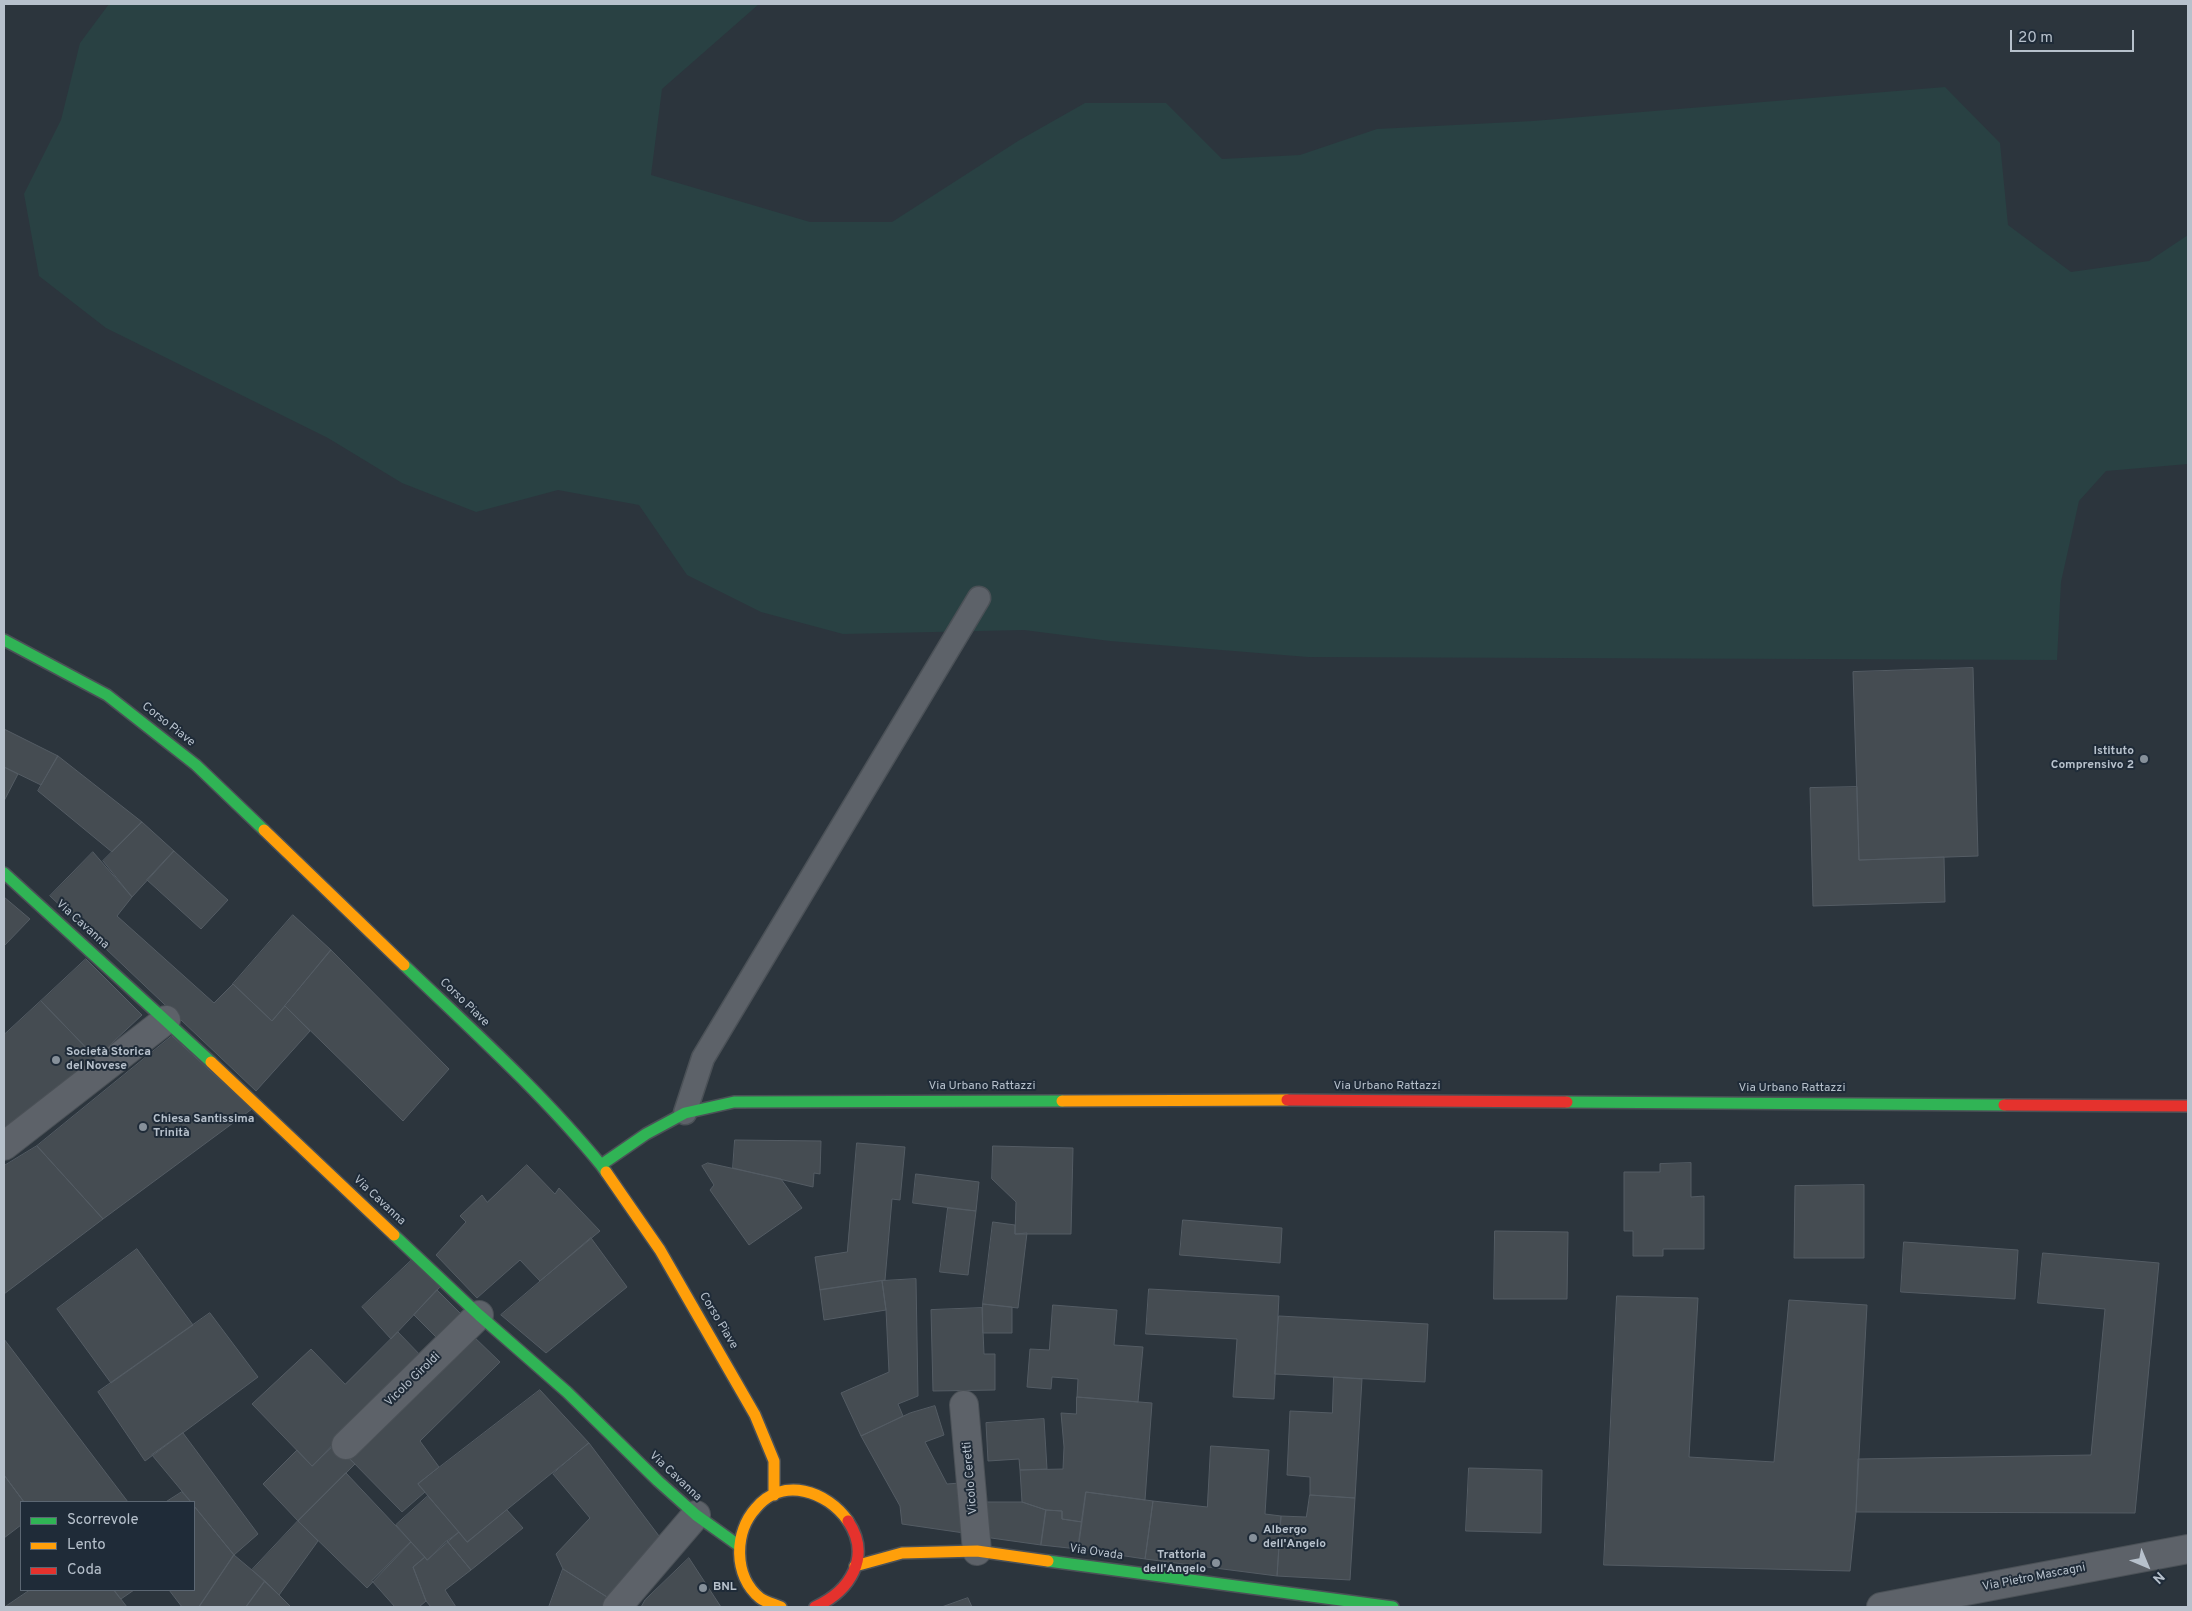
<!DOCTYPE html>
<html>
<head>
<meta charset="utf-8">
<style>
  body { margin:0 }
  #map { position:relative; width:2192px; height:1611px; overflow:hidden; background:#2c353d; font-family:Overpass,sans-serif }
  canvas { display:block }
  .frame { position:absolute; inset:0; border:5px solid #b7c1cc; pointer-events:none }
  .legend { position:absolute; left:20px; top:1501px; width:175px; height:90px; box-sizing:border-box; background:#1f2b38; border:1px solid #5c6773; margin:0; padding:6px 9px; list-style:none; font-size:15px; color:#b7c1cc }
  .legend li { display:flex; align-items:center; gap:10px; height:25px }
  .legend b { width:25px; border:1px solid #5c6773 }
  .north { position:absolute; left:2122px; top:1541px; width:50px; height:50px; -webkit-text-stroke:4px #1f2b38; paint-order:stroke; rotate:135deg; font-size:14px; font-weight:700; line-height:20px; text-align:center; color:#b7c1cc }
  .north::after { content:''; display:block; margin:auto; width:18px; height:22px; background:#b7c1cc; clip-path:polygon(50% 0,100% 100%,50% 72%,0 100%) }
  .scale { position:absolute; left:2010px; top:30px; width:124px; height:22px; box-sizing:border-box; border:2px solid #b7c1cc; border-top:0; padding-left:6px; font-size:15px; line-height:18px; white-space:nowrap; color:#b7c1cc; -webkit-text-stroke:4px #1f2b38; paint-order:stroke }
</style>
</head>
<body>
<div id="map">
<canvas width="2192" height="1611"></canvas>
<div class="frame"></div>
<ul class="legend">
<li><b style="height:6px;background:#30b455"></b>Scorrevole</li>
<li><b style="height:6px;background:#ff9f0a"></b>Lento</li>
<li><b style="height:6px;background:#e5322d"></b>Coda</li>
</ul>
<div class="north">N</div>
<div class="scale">20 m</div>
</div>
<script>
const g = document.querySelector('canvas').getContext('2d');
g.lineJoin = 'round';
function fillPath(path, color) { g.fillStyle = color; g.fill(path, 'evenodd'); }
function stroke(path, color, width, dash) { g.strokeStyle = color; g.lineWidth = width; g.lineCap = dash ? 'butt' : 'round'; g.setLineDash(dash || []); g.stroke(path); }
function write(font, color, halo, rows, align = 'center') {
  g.font = font + ' Overpass,sans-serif'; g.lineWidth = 4; g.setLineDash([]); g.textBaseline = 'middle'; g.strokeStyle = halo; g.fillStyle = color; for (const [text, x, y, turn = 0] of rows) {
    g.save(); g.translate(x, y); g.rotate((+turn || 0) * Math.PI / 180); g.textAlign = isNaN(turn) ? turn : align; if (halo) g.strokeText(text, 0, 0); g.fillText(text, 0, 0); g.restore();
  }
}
const green = new Path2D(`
  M109,4H759L662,89L651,175L810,222H892L1018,141L1085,103H1166L1222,159L1300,155L1377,129L1533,121L1945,87L2000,143L2008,225L2071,272L2149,261L2188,235V464L2106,471L2079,501L2061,582L2057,660L1308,657L1110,641L1024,630L843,634L761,612L687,575L639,505L558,490L476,512L402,483L328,438L106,328L39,276L24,194L61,120L80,43Z`);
const building = new Path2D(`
  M1973,668L1978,856L1859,860L1853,672Z
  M4,729L58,756L41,785L4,767Z
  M58,756L142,822L112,852L38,791Z
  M4,767L18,774L4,801Z
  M1857,787L1859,860L1944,857L1945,902L1813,906L1810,788Z
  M142,822L174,851L132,897L103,861Z
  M174,851L228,900L201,929L147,880Z
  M93,852L132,897L117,916L214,1003L233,984L272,1021L285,1006L310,1031L256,1091L50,896Z
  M4,897L30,919L4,946Z
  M293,915L331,950L272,1021L233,984Z
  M331,950L449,1069L403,1121L285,1006Z
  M86,959L142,1015L96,1058L41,1001Z
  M41,1001L96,1058L4,1131V1035Z
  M172,1036L252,1109L103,1219L37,1146Z
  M735,1140L821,1141L820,1174L814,1173L813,1187L733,1168Z
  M857,1143L905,1147L900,1200L892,1199L885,1280L820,1290L815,1257L847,1252Z
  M37,1146L103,1219L4,1294V1166Z
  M993,1146L1073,1148L1071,1234H1015L1016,1202L992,1179Z
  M708,1163L781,1179L802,1208L749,1245L710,1190L714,1185L702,1166Z
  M1691,1163V1197L1704,1196V1249H1663V1256H1633V1231H1624V1172H1660V1164Z
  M527,1165L555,1194L559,1188L600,1231L540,1281L520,1260L477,1298L436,1255L466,1222L460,1216L482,1195L487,1202Z
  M916,1174L979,1182L976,1211L913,1203Z
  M1864,1185V1258H1794L1795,1186Z
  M948,1208L976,1211L968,1275L940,1272Z
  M1183,1220L1282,1228L1280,1263L1180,1255Z
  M993,1222L1015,1225V1234L1027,1233L1018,1308L983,1304Z
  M1495,1231L1568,1232L1567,1299H1494Z
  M591,1238L627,1287L546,1353L501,1315Z
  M1904,1242L2018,1250L2015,1299L1901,1292Z
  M137,1249L193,1325L111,1383L57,1309Z
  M2043,1253L2159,1263L2135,1513L1856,1512L1858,1459L2091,1455L2105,1309L2038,1303Z
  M413,1259L440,1287L391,1339L362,1307Z
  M916,1279L918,1396L898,1404L903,1416L861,1436L841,1393L889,1372L886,1310L882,1281Z
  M882,1281L886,1310L824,1320L820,1290Z
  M1149,1289L1279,1296L1274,1399L1233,1397L1237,1339L1146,1334Z
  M437,1290L466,1319L442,1343L414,1315Z
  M1617,1296L1698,1298L1689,1457L1774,1462L1789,1300L1867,1305L1856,1512L1850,1571L1604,1565Z
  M983,1304L1012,1307V1333H983Z
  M1053,1305L1117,1310L1114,1345L1143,1347L1138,1402L1077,1397L1078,1379L1052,1377L1051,1389L1027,1387L1030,1349L1049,1350Z
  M982,1308L984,1354H995V1390L933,1391L931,1310Z
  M210,1313L258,1377L145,1461L98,1392Z
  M1279,1316L1428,1324L1425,1382L1275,1374Z
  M398,1332L424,1359L312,1466L252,1404L311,1349L345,1384Z
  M471,1334L500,1362L420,1441L439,1467L418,1484L425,1492L402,1512L347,1456Z
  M4,1339L128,1502H24L4,1475Z
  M1334,1377L1362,1379L1355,1498L1310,1495V1477L1287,1475L1290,1411L1332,1413Z
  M540,1390L589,1443L467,1542L418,1484Z
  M1077,1397L1152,1403L1145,1500L1086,1492L1082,1522L1062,1519V1511L1046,1510L1022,1502L1020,1470L1063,1469L1064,1447L1061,1413L1076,1414Z
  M935,1406L944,1435L925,1442L947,1484L960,1483L964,1533L902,1524L900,1506L861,1436L910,1413Z
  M1044,1419L1047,1469L1020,1470L1019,1459L988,1461L986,1423Z
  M183,1433L258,1534L234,1555L194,1506V1502H191L152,1455Z
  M589,1443L659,1536L607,1597L563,1569L556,1554L590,1518L553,1474Z
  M334,1444L355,1464L298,1521L263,1484L297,1450L312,1466Z
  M1211,1446L1269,1450L1265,1514L1281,1516L1277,1576L1145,1559L1153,1501L1207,1507Z
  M1469,1468L1542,1470L1541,1533L1466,1531Z
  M346,1473L411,1542L367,1588L298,1521Z
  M4,1475L24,1502H21V1525L4,1538Z
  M182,1492L191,1502H166Z
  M1086,1492L1153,1501L1145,1559L1078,1549Z
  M1310,1495L1355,1498L1350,1580L1277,1576L1281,1516L1306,1517Z
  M428,1496L459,1532L427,1560L396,1525Z
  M985,1502H1022L1046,1510L1041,1545L984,1537Z
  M194,1506L234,1555L199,1607H182L169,1590H194Z
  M507,1510L523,1528L471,1570L447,1541L459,1532L467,1542Z
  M1046,1510L1062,1511V1519L1082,1522L1078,1549L1041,1545Z
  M298,1521L318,1541L279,1595L252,1570Z
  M447,1541L471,1570L445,1590L456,1607H431L426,1601L413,1567L425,1557L427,1560Z
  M411,1542L425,1557L413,1567L426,1601L419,1607H395L372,1581Z
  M234,1555L265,1581L246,1607H199Z
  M689,1558L721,1607H641L645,1600Z
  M563,1569L607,1597L603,1607H549Z
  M265,1581L291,1607H246Z
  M30,1590H114L127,1607H5Z
  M114,1590H134L121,1599Z
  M968,1598L972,1607H942Z`);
const lane = new Path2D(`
  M685,1113L703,1058L979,598`);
const street = new Path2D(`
  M4,1146L166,1020
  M964,1405L977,1551
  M346,1445L479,1315
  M617,1607L696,1515
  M1881,1607L2188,1549`);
const fast = new Path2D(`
  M4,640L107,695L196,765L264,830
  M4,873L211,1062
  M404,965C472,1030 542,1093 601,1165
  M1567,1102L2004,1105
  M606,1172L601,1165L646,1134L685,1113L734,1102L1062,1101
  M394,1235L479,1315L567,1392L658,1481L696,1515L738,1545
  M1048,1561L1393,1607`);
const slow = new Path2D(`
  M264,830L404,965
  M211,1062L394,1235
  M1062,1101L1287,1100
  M606,1172L660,1250L755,1415L774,1461V1495
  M855,1566L902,1553L977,1551L1048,1561
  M781,1607C774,1604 765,1602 760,1598C733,1576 734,1532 756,1508C783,1476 827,1491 848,1521`);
const jam = new Path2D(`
  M1287,1100L1567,1102
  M2004,1105L2188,1106
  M815,1607C850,1591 872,1557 848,1521`);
const markers = [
  [2144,759,5,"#86909a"],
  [56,1060,5,"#86909a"],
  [143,1127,5,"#86909a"],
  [1253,1538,5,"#86909a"],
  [1216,1563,5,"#86909a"],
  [703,1588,5,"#86909a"]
];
const streetNames = [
  ["Corso Piave",168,725,38],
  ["Via Cavanna",82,925,42],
  ["Corso Piave",464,1003,44],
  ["Via Urbano Rattazzi",982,1087],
  ["Via Urbano Rattazzi",1387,1087],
  ["Via Urbano Rattazzi",1792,1089],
  ["Via Cavanna",379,1201,43],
  ["Corso Piave",718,1321,59],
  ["Vicolo Giroldi",413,1380,-44],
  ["Via Cavanna",675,1477,43],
  ["Vicolo Ceretti",971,1478,-95],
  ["Via Ovada",1096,1553,8],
  ["Via Pietro Mascagni",2034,1578,-11]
];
const poiNames = [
  ["Istituto",2134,752,"right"],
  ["Comprensivo 2",2134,766,"right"],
  ["Società Storica",66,1053],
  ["del Novese",66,1067],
  ["Chiesa Santissima",153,1120],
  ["Trinità",153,1134],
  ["Albergo",1263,1531],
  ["dell'Angelo",1263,1545],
  ["Trattoria",1206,1556,"right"],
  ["dell'Angelo",1206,1570,"right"],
  ["BNL",713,1588]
];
fillPath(green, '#294143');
fillPath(building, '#454c52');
stroke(building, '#545c64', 1);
stroke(lane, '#4b5157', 25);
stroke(street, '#4b5157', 30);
stroke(fast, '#4b5157', 14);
stroke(slow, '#4b5157', 14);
stroke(jam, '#4b5157', 14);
stroke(lane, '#5d6269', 22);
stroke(street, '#5d6269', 28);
stroke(fast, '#30b455', 11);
stroke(slow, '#ff9f0a', 11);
stroke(jam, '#e5322d', 11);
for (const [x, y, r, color] of markers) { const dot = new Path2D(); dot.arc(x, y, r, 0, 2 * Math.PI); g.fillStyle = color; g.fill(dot); stroke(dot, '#1f2b38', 2); }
write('12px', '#b7c1cc', '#1f2b38', streetNames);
write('bold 12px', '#b7c1cc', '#1f2b38', poiNames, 'left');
</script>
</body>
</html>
